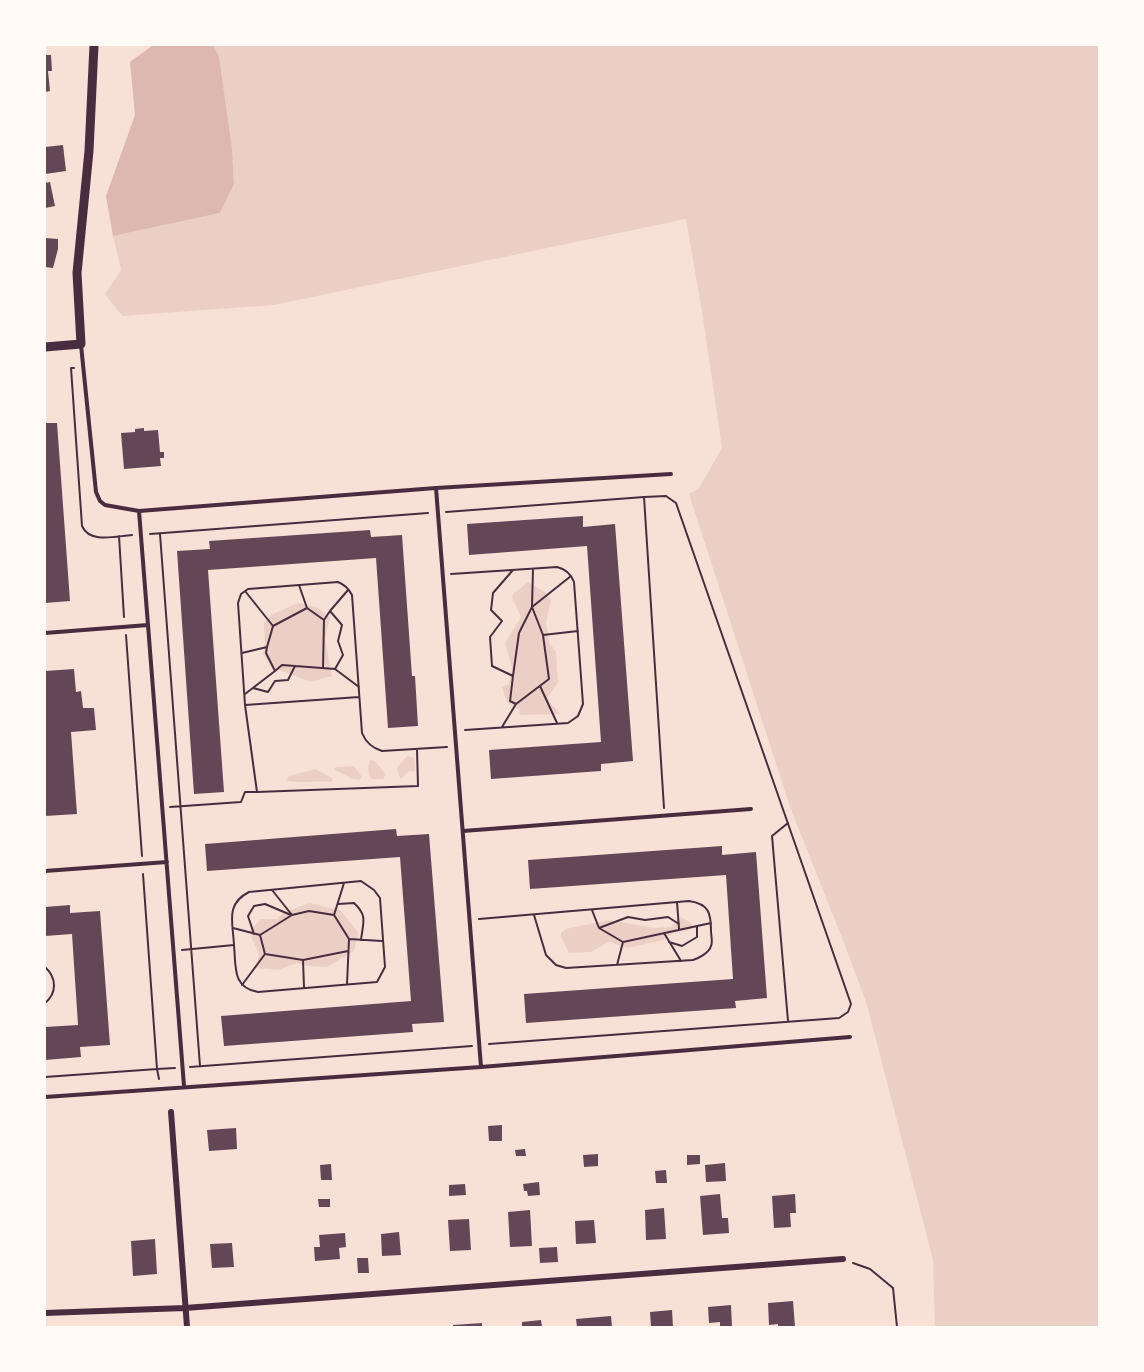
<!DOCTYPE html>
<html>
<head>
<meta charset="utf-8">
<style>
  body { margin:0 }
  #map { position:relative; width:1144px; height:1372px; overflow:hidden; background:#f7e1d7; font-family:"Exo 2",sans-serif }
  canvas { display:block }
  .frame { position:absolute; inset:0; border:46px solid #fffaf5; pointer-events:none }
</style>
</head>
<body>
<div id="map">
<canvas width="1144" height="1372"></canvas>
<div class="frame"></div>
</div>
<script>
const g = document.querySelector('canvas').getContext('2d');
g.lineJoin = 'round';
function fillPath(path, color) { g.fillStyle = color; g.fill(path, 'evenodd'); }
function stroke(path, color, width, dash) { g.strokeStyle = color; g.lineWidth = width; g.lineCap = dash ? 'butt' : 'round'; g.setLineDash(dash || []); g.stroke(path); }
const green = new Path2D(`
  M213,45H1099V1327H935L933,1260L867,1005L846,948L790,807L689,494L699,488L722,448L703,318L686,219L274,305L122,316L105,294L121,270L113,236L220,213L234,184L232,148L219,56Z
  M528,582L545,592L551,600L546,622L549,642L556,652L558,682L548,697L549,701L560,714L520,715L519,710L507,702L502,687L509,684L512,668L505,643L521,617L512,597L513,594Z
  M298,603L316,607L330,617L325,639L332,676L311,682L271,667L263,654L265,641L264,623L271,615Z
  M407,756L414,758L415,770L413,772L409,771L402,778H400L397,768Z
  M370,760L375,761L384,772L385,776L383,779H372C368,776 367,765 370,760Z
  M354,766L362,777L359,780L352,779L334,769L336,767Z
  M315,769L332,778L333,780L331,782C316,780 303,784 288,781L287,779L289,776Z
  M309,903L341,911L358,932L354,951L327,967L308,966L297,963L278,970L256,968L259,953L251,937L250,930L261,919H277L285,911L294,909Z
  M681,917L691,923L692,929L673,933L663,940L627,948L609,942L591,952L569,953L561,937V933L566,929L608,920L655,928L671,927Z`);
const water = new Path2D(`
  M153,45H213L219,56L232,148L234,184L220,213L113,236L106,196L135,115L130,62Z`);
const building = new Path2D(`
  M45,55H51L52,71H48L50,91L45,92Z
  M63,145L66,171L45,174V147Z
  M50,182L55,206L45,208V183Z
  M45,238L58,239V249L53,268L45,267Z
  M45,423H57L70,601L45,603Z
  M144,428V431L158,430L160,452H164V458H160L161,466L124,469L121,433L135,432V429Z
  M583,516V527L615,524L633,761L601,764V771L491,779L489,750L601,742L587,546L469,555L467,524Z
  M370,530L371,537L402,535L412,676H415L418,726L388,728L376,558L208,570L224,792L194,794L177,551L210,549L209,541Z
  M74,669L76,692L81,691L83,708H94L96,730L71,732L77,814L45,816V671Z
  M396,829L397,836L429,834L444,1022L412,1024L413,1032L224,1046L221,1016L411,1001L400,857L207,871L205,844Z
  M722,846V855L756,852L767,998L735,1001L736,1008L526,1023L524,994L733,979L726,875L530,889L528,860Z
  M70,905V913L100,911L110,1045L80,1047L81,1057L45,1060V1027L78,1025L72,934L45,936V907Z
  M502,1125V1141H489L488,1126Z
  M236,1128L237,1149L209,1151L207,1130Z
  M525,1149L526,1156H516L515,1150Z
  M598,1154V1166L584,1167L583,1155Z
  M687,1155H700V1164L687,1165Z
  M725,1163L726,1181L706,1182L705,1165Z
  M331,1164L332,1180H321L320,1165Z
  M666,1170L667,1183H656L655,1171Z
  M539,1182L540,1195L528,1196L527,1191H524L523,1184Z
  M465,1184L466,1195L449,1196V1185Z
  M720,1194L722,1218H728L729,1233L703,1235L700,1196Z
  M795,1194L796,1213H790L791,1227L774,1228L772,1196Z
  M318,1199H330V1207H319Z
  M664,1208L666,1239L646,1240L645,1210Z
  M530,1210L532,1246L510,1247L508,1212Z
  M469,1219L471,1250L450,1251L448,1220Z
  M594,1220L596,1243L576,1244L575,1221Z
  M399,1232L401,1255L382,1256L381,1234Z
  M345,1233L346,1247L339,1248L340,1259L315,1261L314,1247H320L319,1235Z
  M155,1239L157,1274L133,1276L131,1241Z
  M232,1243L234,1267L212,1268L210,1244Z
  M557,1247L558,1262L540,1263L539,1248Z
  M357,1258H368L369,1273H358Z
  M793,1301L795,1327H778V1324L769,1325L768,1303Z
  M731,1305L732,1327H720V1322L709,1323L708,1307Z
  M672,1310L673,1327H651L650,1312Z
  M611,1316L612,1327H577L576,1319Z
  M541,1320L542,1327H522V1322Z
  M482,1323V1327H453V1325Z`);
const path = new Path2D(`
  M74,368H71L82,526C90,544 116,536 132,535
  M644,497L664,808
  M446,512L644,497L666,496L676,503L851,1004L848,1012L839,1018L489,1044
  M150,534L428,513
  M160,534L200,1066
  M119,536L124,617
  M451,574L557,567C566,569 571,574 574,582L583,704L578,716L568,723L465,730
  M299,585L307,608
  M330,611L342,625L338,641L343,655L335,669
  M273,626L307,608L324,620
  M126,635L142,856
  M543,635L532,607L571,576
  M242,653L267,647L273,626L245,591
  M323,668L324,620L330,611L348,590
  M275,671L282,665L335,669L359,687
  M513,676L519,633L532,607L533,569
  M540,686L557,723
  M253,688L268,692L275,681L288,680L295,666
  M245,694L275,671L266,653L267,647
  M516,704L549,679L543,635L578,631
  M245,705L359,697
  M502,727L516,704L510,701L513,676L492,666L490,637L502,621L491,610L493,593L513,570
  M257,792L418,786L417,749
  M170,807L241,802L245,792H257L245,705L238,603L241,594L248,589L338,582C345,585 348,588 352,595L362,733C366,743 372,748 382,751L447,747
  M143,874L157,1069L175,1068
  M344,883L334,915L349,939L347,984
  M272,890L292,915L309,911L334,915
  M677,902L679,929
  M338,904L354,903C368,916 363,922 361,940
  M592,910L599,928L623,942L617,965
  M479,919L689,901C709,904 711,913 711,931C711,935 713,942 711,946C709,953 699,958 693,960L566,968L556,965L546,955L534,915
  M233,928L260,935L292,915
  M599,928L628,917L645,920L668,917L679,924
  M664,933L681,961
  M254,934L248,916L254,906L265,904L291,915
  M349,939L382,941
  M623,942L711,923
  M669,942L682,946L697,937V926
  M182,950L234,945C236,966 232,988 258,992L377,982L385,967L380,898L374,890L361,881L249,892C225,904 233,923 234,945
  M265,954L303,960L304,987
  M303,960L348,951
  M45,967C57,978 57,993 45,1003
  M242,985L265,954L260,935
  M788,1021L772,836L788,823
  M190,1067L472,1046
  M45,1077L157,1069L159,1079
  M853,1263L870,1269L893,1288L897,1327`);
const service = new Path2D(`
  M81,345L96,492L100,501L105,505L139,511
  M436,488L671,474
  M148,625L184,1086
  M45,633L148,625L139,511L436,488L481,1067L850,1037
  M463,831L751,809
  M45,871L167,862
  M45,1097L481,1067`);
const minor = new Path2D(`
  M171,1112L187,1327
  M45,1313L185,1308L843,1259`);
const tertiary = new Path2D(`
  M45,347L81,344L77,273L89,151L94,45`);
fillPath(green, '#ebcfc5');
fillPath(water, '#dcb8b0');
fillPath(building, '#644757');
stroke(path, '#4a2c40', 2);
stroke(service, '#4a2c40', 4);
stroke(minor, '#4a2c40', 6);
stroke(tertiary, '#4a2c40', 9);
</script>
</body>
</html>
